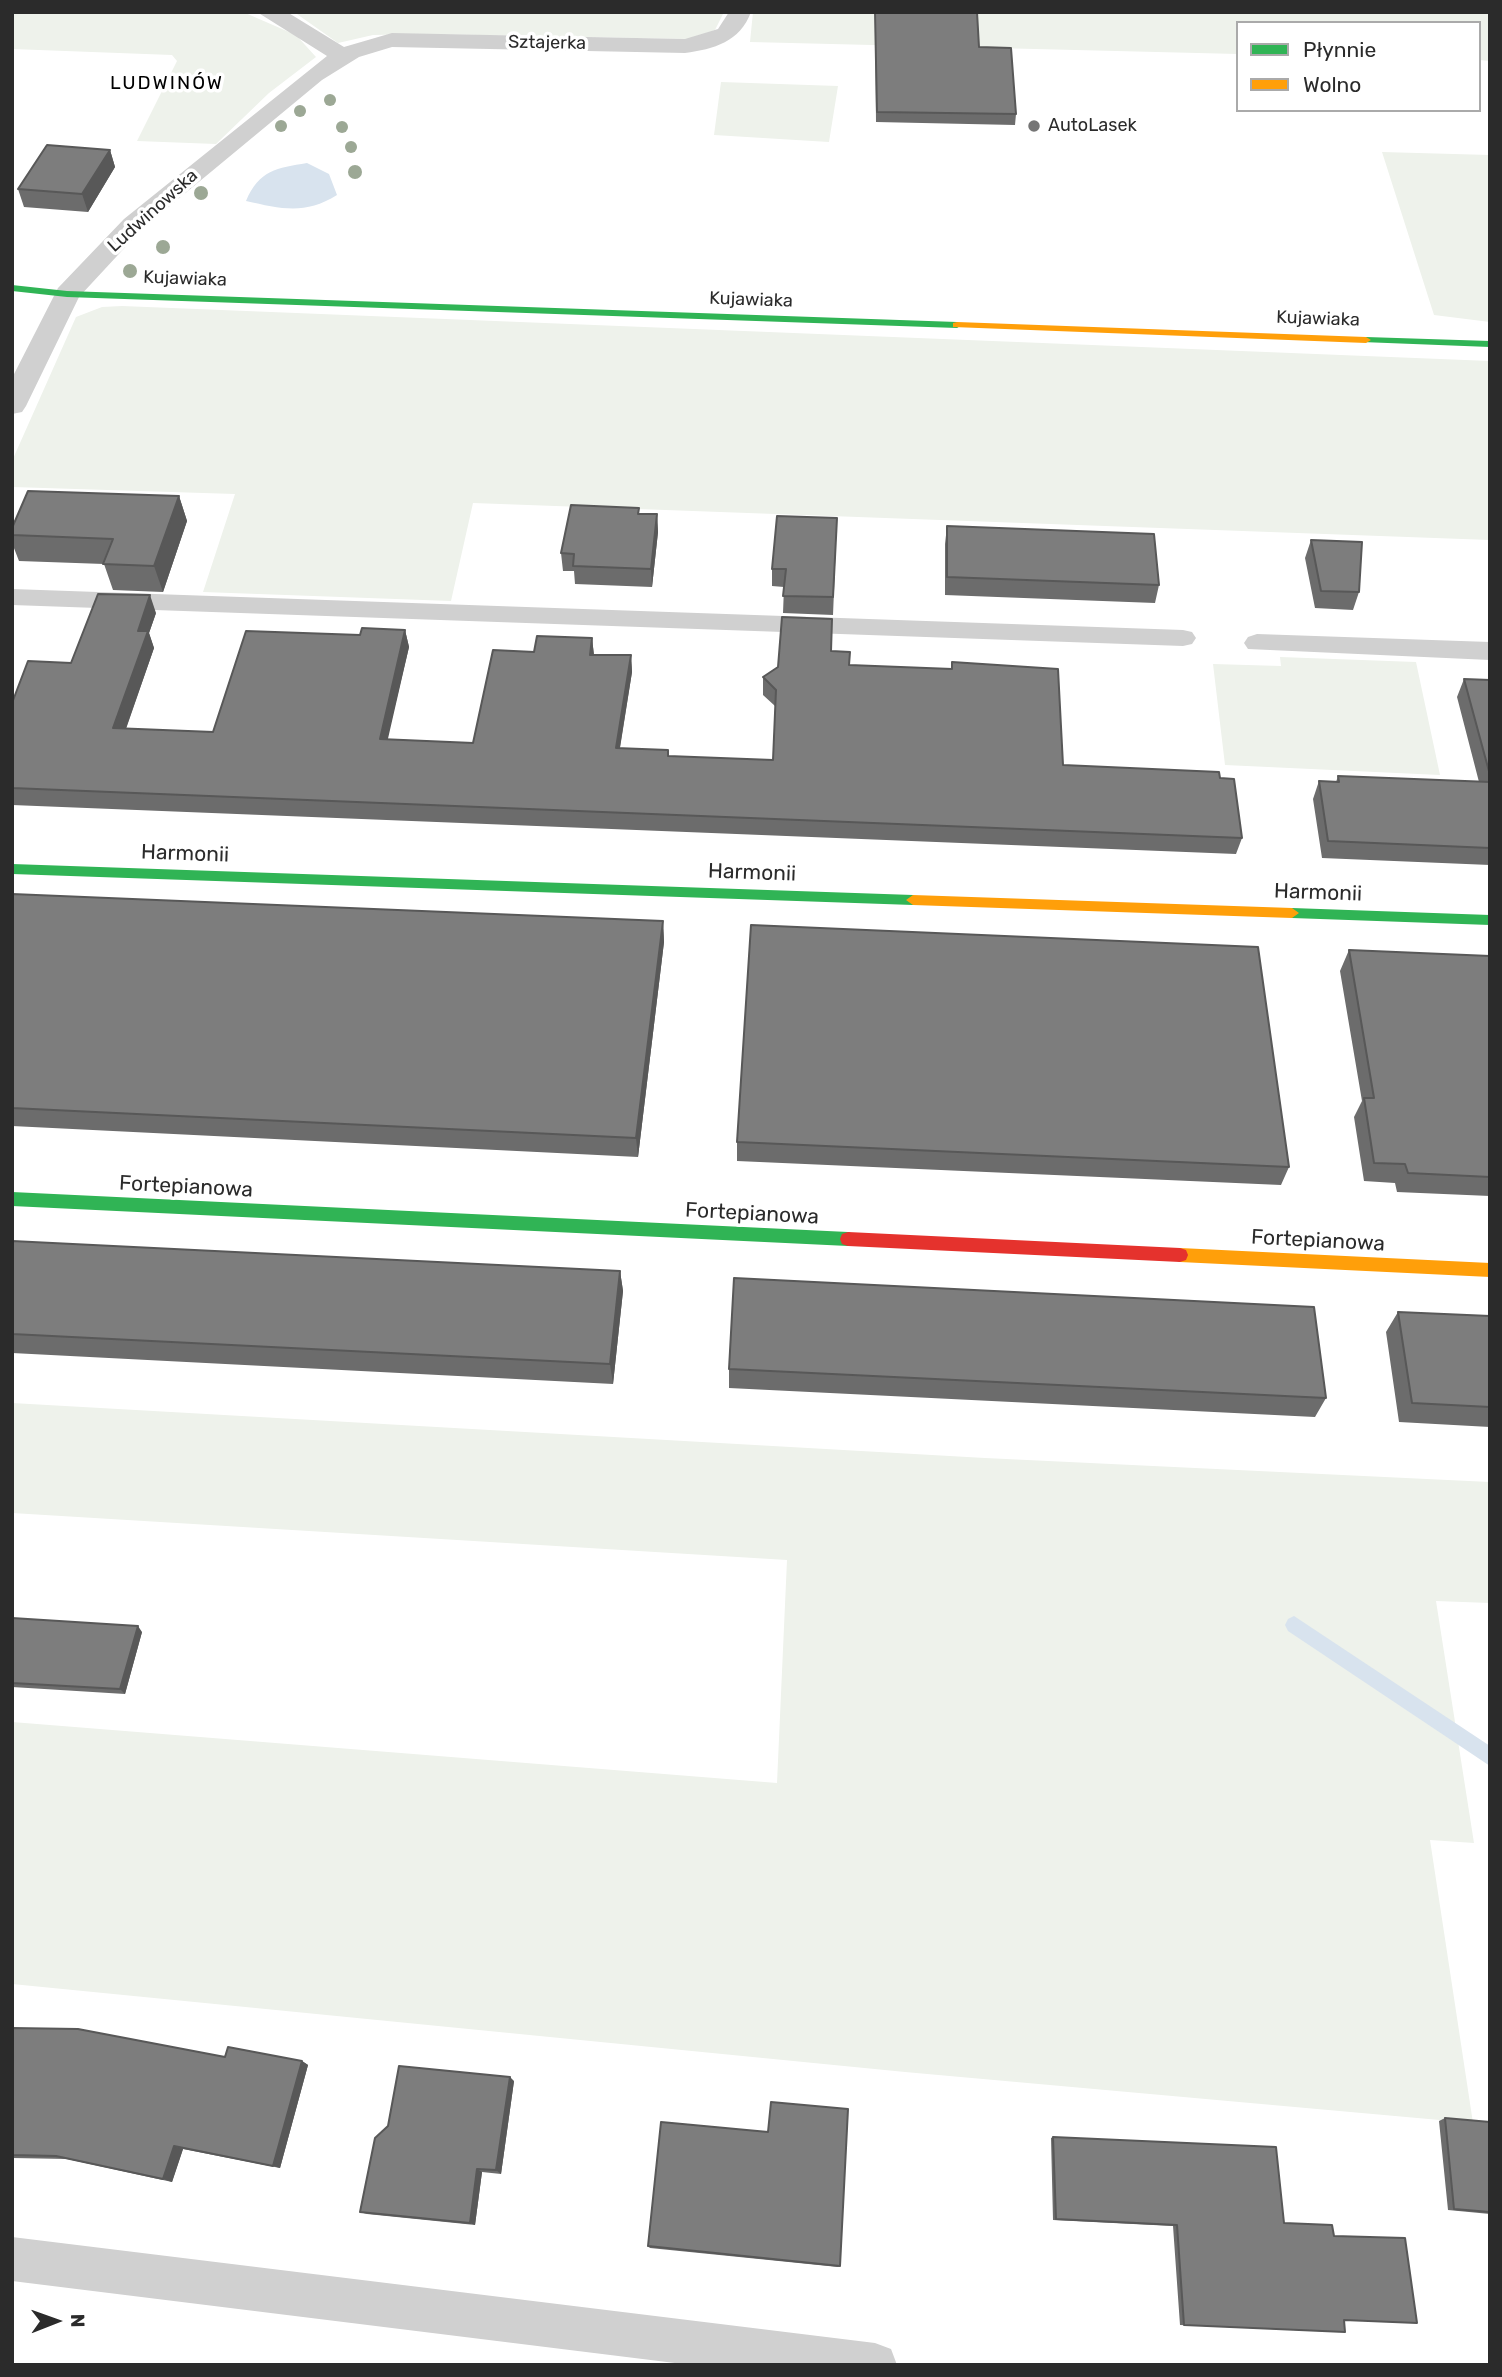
<!DOCTYPE html>
<html>
<head>
<meta charset="utf-8">
<style>
  body { margin:0 }
  #map { position:relative; width:1502px; height:2377px; overflow:hidden; background:#fff; font-family:Rubik,sans-serif }
  canvas { display:block }
  .frame { position:absolute; inset:0; border:14px solid #2b2b2b; pointer-events:none }
  .legend { position:absolute; left:1236px; top:21px; width:245px; height:91px; box-sizing:border-box; background:#fff; border:2px solid #aaa; margin:0; padding:9px 12px; list-style:none; font-size:21px; color:#2b2b2b }
  .legend li { display:flex; align-items:center; gap:14px; height:35px }
  .legend b { width:35px; border:2px solid #aaa }
  .north { position:absolute; left:21px; top:2286px; width:70px; height:70px; -webkit-text-stroke:5px #fff; paint-order:stroke; rotate:89deg; font-size:19px; font-weight:700; line-height:28px; text-align:center; color:#2b2b2b }
  .north::after { content:''; display:block; margin:auto; width:24px; height:32px; background:#2b2b2b; clip-path:polygon(50% 0,100% 100%,50% 72%,0 100%) }
</style>
</head>
<body>
<div id="map">
<canvas width="1502" height="2377"></canvas>
<div class="frame"></div>
<ul class="legend">
<li><b style="height:9px;background:#30b455"></b>Płynnie</li>
<li><b style="height:9px;background:#ff9f0a"></b>Wolno</li>
</ul>
<div class="north">N</div>
</div>
<script>
const g = document.querySelector('canvas').getContext('2d');
g.lineJoin = 'round';
function fillPath(path, color) { g.fillStyle = color; g.fill(path, 'evenodd'); }
function stroke(path, color, width, dash) { g.strokeStyle = color; g.lineWidth = width; g.lineCap = dash ? 'butt' : 'round'; g.setLineDash(dash || []); g.stroke(path); }
function write(font, color, halo, rows, align = 'center') {
  g.font = font + ' Rubik,sans-serif'; g.lineWidth = 7; g.setLineDash([]); g.textBaseline = 'middle'; g.strokeStyle = halo; g.fillStyle = color; for (const [text, x, y, turn = 0] of rows) {
    g.save(); g.translate(x, y); g.rotate((+turn || 0) * Math.PI / 180); g.textAlign = isNaN(turn) ? turn : align; if (halo) g.strokeText(text, 0, 0); g.fillText(text, 0, 0); g.restore();
  }
}
const green = new Path2D(`
  M12,12H243L296,35L316,57L269,93L216,144L137,141L177,61L172,55L12,49Z
  M294,12H724L715,30L688,39L426,34L373,35L338,43Z
  M753,12H1490V61L1479,60V23H1238V54L750,42Z
  M721,82L838,86L829,142L714,135Z
  M1382,152L1490,155V322L1434,315Z
  M122,306L1490,361V540L473,503L451,601L203,592L235,494L12,487V461L76,317L102,307Z
  M1280,657L1416,662L1440,775L1225,765L1213,664L1281,666Z
  M12,1403L985,1458L1490,1482V1603L1436,1601L1474,1843L1430,1840L1473,2123L905,2072L12,1984V1722L777,1783L787,1560L12,1513Z`);
const water = new Path2D(`
  M307,163L329,174L337,195C305,215 282,209 246,201C259,170 277,168 307,163Z`);
const stream = new Path2D(`
  M1294,1616L1490,1746V1766L1288,1631L1285,1625L1288,1619Z`);
const lane = new Path2D(`
  M12,589L1183,630L1192,632L1196,638L1192,644L1183,646L12,605Z
  M1257,634L1490,642V660L1248,649L1244,643L1248,637Z
  M12,2237L875,2343L891,2349L897,2365H691L12,2281Z`);
const street = new Path2D(`
  M257,12H287L344,47L392,33L685,39L718,29L729,12H751C740,42 714,49 685,53L392,47L359,57L322,80L142,229L79,297L26,406L22,412L12,414V378L58,288L124,219L327,56Z`);
const fast = new Path2D(`
  M12,285L67,291L957,322L962,325L957,328L67,297L12,291Z
  M1366,337L1490,341V347L1362,342L1361,340Z
  M12,864L913,895L920,900L913,905L12,874Z
  M1292,908L1490,915V925L1292,918L1285,913Z
  M12,1192L848,1232L854,1234L856,1239L854,1244L848,1246L12,1206Z`);
const slow = new Path2D(`
  M957,322L1366,337L1371,340L1366,343L953,327V323Z
  M913,895L1292,908L1299,913L1292,918L913,905L906,900Z
  M1180,1248L1490,1263V1277L1180,1262L1174,1260L1172,1255L1174,1250Z`);
const jam = new Path2D(`
  M848,1232L1180,1248L1186,1250L1188,1255L1186,1260L1180,1262L848,1246L842,1244L840,1239L842,1234Z`);
const trees = [
  [330,100,6],
  [300,111,6],
  [281,126,6],
  [342,127,6],
  [351,147,6],
  [355,172,7],
  [201,193,7],
  [163,247,7],
  [130,271,7]
];
const wall = new Path2D(`
  M875,12H977L979,47L1016,114L1015,125L876,122Z
  M110,150L115,167L88,212L24,207L18,189Z
  M179,496L187,521L163,592L113,590L104,564L19,561L12,543V528Z
  M639,514H657L658,532L652,587L575,584L574,571H563L561,553Z
  M837,518L833,615L783,613L784,587L772,586V569Z
  M947,526L1159,585L1155,603L945,595V544Z
  M1311,540L1359,592L1353,610L1315,608L1305,558Z
  M156,613L149,633L154,648L126,729L213,732L360,635L405,630L409,647L387,739L473,743L534,652L592,638L594,655H631L632,672L620,748L668,756L773,760L775,706L763,695V677L831,651L850,666L951,669L952,662L1063,765L1220,778L1242,838L1236,854L12,805V703L71,663Z
  M1464,679L1490,680V865L1322,858L1313,799L1319,781L1336,782L1338,776L1479,782L1457,697Z
  M12,894L663,921L664,942L638,1157L12,1126Z
  M1349,950L1490,956V1196L1397,1192L1395,1183L1364,1181L1354,1117L1362,1101L1340,971Z
  M737,1142L1289,1167L1281,1185L737,1161Z
  M12,1241L620,1271L623,1291L613,1384L12,1353Z
  M1398,1312L1490,1316V1427L1399,1422L1386,1332Z
  M729,1369L1326,1398L1315,1417L729,1388Z
  M12,1618L142,1632L125,1694L12,1687Z
  M12,2028L225,2057L302,2061L308,2065L280,2168L183,2149L172,2182L67,2159L12,2158Z
  M514,2081L501,2174L482,2172L475,2225L367,2214L360,2212Z
  M1445,2118L1490,2122V2214L1448,2210L1439,2121Z
  M768,2132L840,2266L838,2267L650,2248L648,2246Z
  M1053,2137L1284,2223L1344,2321L1339,2332L1180,2325L1173,2226L1053,2220L1051,2138Z`);
const shadedWall = new Path2D(`
  M110,150L115,167L88,212L82,194Z
  M179,496L187,521L163,592L154,566Z
  M657,514L658,532L652,587L651,569Z
  M150,595L156,613L149,633L154,648L120,745L113,728L138,631Z
  M405,630L409,647L384,756L380,739Z
  M592,638L594,656L590,655Z
  M631,655L632,672L617,765L616,748Z
  M663,921L664,942L638,1157L636,1138Z
  M620,1271L623,1291L613,1384L610,1364Z
  M138,1626L142,1632L125,1694L120,1689Z
  M302,2061L308,2065L280,2168L273,2166Z
  M510,2077L514,2081L501,2174L496,2170Z
  M174,2146L183,2149L172,2182L163,2179Z
  M477,2169L482,2172L475,2225L470,2223Z`);
const building = new Path2D(`
  M875,12H977L979,47L1011,48L1016,114L877,112Z
  M47,145L110,150L82,194L18,189Z
  M28,491L179,496L154,566L103,564L113,539L12,535V528Z
  M571,505L639,508L638,514H657L651,569L573,566L574,554L561,553Z
  M777,516L837,518L833,597L783,596L786,569H772Z
  M947,526L1154,534L1159,585L947,577Z
  M1311,540L1362,542L1359,592L1321,591Z
  M98,594L150,595L138,631H148L113,728L213,732L246,631L360,635L362,628L405,630L380,739L473,743L493,650L534,652L537,636L592,638L590,655H631L616,748L668,750V756L773,760L776,690L763,677L778,667L782,617L832,619L831,651L850,652L849,665L952,669V662L1058,669L1063,765L1219,772L1220,778L1234,779L1242,838L12,788V703L28,661L71,663Z
  M1464,679L1490,680V775Z
  M1338,776L1490,782V848L1328,841L1319,781L1339,782Z
  M12,894L663,921L636,1138L12,1108Z
  M751,925L1258,947L1289,1167L737,1142Z
  M1349,950L1490,956V1177L1408,1173L1405,1164L1374,1163L1364,1098H1374Z
  M12,1241L620,1271L610,1364L12,1334Z
  M734,1278L1314,1307L1326,1398L729,1369Z
  M1398,1312L1490,1316V1407L1412,1403Z
  M12,1618L138,1626L120,1689L12,1683Z
  M12,2028L78,2029L225,2057L228,2047L302,2061L273,2166L174,2146L163,2179L56,2156L12,2155Z
  M399,2066L510,2077L496,2170L477,2169L470,2223L360,2212L375,2138L388,2126Z
  M771,2102L848,2109L840,2266L648,2246L661,2122L768,2132Z
  M1445,2118L1490,2122V2212L1454,2209Z
  M1053,2137L1276,2147L1284,2223L1332,2225L1334,2236L1405,2238L1417,2323L1344,2320L1345,2332L1184,2325L1177,2225L1056,2219Z`);
const markers = [
  [1034,126,7,"#757575"]
];
const farStreetnames = [
  ["Sztajerka",547,43,1],
  ["Ludwinowska",153,211,-42],
  ["Kujawiaka",185,279,2],
  ["Kujawiaka",751,300,2],
  ["Kujawiaka",1318,319,2]
];
const farPoinames = [
  ["AutoLasek",1048,126]
];
const farNeighbourhoodnames = [
  ["LUDWINÓW",167,84]
];
const streetNames = [
  ["Harmonii",185,854,2],
  ["Harmonii",752,873,2],
  ["Harmonii",1318,893,2],
  ["Fortepianowa",186,1187,3],
  ["Fortepianowa",752,1214,3],
  ["Fortepianowa",1318,1241,3]
];
fillPath(green, '#eef2eb');
fillPath(water, '#d8e3ee');
fillPath(stream, '#d8e3ee');
fillPath(lane, '#d0d0d0');
fillPath(street, '#d0d0d0');
fillPath(fast, '#30b455');
fillPath(slow, '#ff9f0a');
fillPath(jam, '#e5322d');
g.fillStyle = '#9ca895';
for (const [x, y, r] of trees) { g.beginPath(); g.arc(x, y, r, 0, 2 * Math.PI); g.fill(); }
fillPath(wall, '#6c6c6c');
fillPath(shadedWall, '#585858');
fillPath(building, '#7d7d7d');
stroke(building, '#585858', 2);
for (const [x, y, r, color] of markers) { const dot = new Path2D(); dot.arc(x, y, r, 0, 2 * Math.PI); g.fillStyle = color; g.fill(dot); stroke(dot, '#fff', 2.5); }
write('18px', '#2b2b2b', '#fff', farStreetnames);
write('18px', '#2b2b2b', '#fff', farPoinames, 'left');
g.letterSpacing = '2px';
write('19px', '#000', '#fff', farNeighbourhoodnames);
g.letterSpacing = '0px';
write('21px', '#2b2b2b', '#fff', streetNames);
</script>
</body>
</html>
